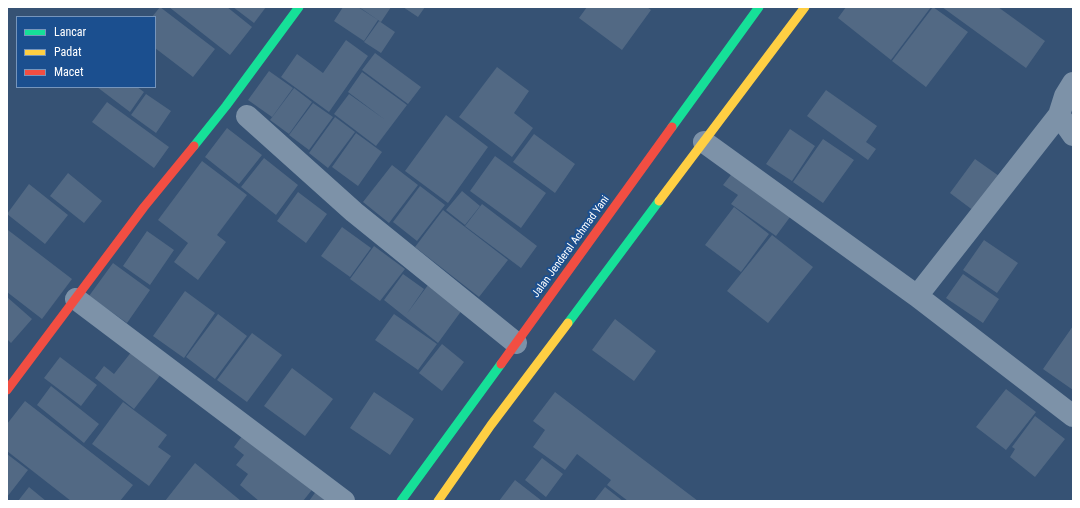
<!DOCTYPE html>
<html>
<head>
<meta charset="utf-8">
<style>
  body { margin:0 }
  #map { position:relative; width:1080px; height:508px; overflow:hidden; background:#365274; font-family:"Roboto Condensed",sans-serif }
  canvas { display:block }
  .frame { position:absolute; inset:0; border:8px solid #fff; pointer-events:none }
  .legend { position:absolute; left:16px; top:16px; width:140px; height:72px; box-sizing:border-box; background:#1b4f8f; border:1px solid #7695bc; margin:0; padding:5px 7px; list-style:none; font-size:12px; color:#fff }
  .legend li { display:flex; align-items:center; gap:8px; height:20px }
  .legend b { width:20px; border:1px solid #7695bc }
</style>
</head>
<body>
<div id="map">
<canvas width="1080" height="508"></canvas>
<div class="frame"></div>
<ul class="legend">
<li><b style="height:5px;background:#16e098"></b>Lancar</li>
<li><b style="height:5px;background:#ffcf43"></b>Padat</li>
<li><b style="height:5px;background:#f24e42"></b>Macet</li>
</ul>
</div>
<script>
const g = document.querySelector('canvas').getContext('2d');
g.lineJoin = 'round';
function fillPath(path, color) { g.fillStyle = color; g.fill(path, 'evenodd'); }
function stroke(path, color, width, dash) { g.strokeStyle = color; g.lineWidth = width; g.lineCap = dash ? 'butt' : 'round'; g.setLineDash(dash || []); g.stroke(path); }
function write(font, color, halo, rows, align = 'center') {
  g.font = font + ' "Roboto Condensed",sans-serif'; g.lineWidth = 4; g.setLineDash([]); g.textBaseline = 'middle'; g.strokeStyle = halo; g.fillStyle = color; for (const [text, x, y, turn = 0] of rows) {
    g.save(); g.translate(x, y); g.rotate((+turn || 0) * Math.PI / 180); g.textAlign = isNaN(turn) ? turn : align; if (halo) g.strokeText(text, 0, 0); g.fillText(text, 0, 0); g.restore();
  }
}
const building = new Path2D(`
  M160,7L215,49L193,77L155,48V17H152Z
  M169,7H227L252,27L230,55Z
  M233,7H266L254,23Z
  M343,7H358L378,20L364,41L334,21Z
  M359,7H391L381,22Z
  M403,7H425L418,17Z
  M587,7H647L651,10L622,50L579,18Z
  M846,7H931L891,60L838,18Z
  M933,7L968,32L926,87L892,61Z
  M942,7H998L1045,41L1026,68Z
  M379,21L395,32L381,53L364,42Z
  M346,40L368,56L329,112L281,77L297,54L323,73Z
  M375,53L421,87L408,104L362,70Z
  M497,67L529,91L514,113L533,128L512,157L459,117Z
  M269,71L293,88L272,117L248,100Z
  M362,72L407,105L376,146L334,114L349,94L384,119L348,92Z
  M97,87H137L144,92L130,112Z
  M294,88L312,102L289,134L270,120Z
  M826,90L877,126L866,142L876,149L868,160L807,116Z
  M146,94L171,111L156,133L131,115Z
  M107,102L169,147L154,168L92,122Z
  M313,103L333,117L309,150L289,135Z
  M446,115L488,147L448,203L405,171Z
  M335,117L355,132L328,168L309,153Z
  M227,128L262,155L239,184L205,157Z
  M790,129L815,146L792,181L766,164Z
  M356,133L382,152L358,186L332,167Z
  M534,134L575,164L555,193L513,162Z
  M823,139L854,160L823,203L793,182Z
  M495,156L546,193L521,228L470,191Z
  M264,158L298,185L276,215L241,187Z
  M975,159L999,176L974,211L950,193Z
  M202,161L247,195L217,235L226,242L198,280L174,262L188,243L158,220Z
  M392,165L418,185L389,223L363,202Z
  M734,171L793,213L776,236L731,204L738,195L723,185Z
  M68,173L102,201L84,223L50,196Z
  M29,184L68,215L45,244L7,214Z
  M420,186L445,205L417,241L393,222Z
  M462,191L480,206L465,225L446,210Z
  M298,192L327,214L306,243L277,221Z
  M482,204L537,246L521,268L465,226Z
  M734,207L769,234L741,272L705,245Z
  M443,210L508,260L479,297L415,247Z
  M342,227L371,248L350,277L321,256Z
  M8,230L72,279L42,319L7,292Z
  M147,231L174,250L150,285L123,266Z
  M772,235L813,267L768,323L727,291Z
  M984,240L1018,263L997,293L963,270Z
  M374,246L405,269L380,301L350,279Z
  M113,263L150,290L127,323L89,296Z
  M403,274L424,289L406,315L428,285L462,310L438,343L384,300Z
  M963,274L999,299L983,323L946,298Z
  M185,291L215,313L184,358L153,336Z
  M7,297L32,319L11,343L7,339Z
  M218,314L247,336L215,379L186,357Z
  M394,314L437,344L418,370L375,340Z
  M615,319L656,351L634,381L592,350Z
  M1073,326V390L1043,369Z
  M252,333L282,355L247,402L217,380Z
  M442,344L464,362L442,391L419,373Z
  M136,346L165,369L134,409L95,378L104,366L114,374Z
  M60,357L97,385L81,406L44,378Z
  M292,368L333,399L305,436L264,406Z
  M51,386L99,424L84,443L37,405Z
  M1006,389L1036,412L1006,450L976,427Z
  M374,392L414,419L390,455L350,428Z
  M555,392L632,451L698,501H628L607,485L611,480L577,454L565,470L533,447L545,430L533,421Z
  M25,401L133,485L120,501H71L7,451V424Z
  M123,402L167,435L158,447L171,456L149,486L92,444Z
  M1035,416L1065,439L1035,477L1010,457L1015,449L1012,447Z
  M245,432L315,486L303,501H259L240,485L248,474L236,465L244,455L234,447Z
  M7,454L28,470L7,497Z
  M542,458L563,474L546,497L525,480Z
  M195,463L241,501H165Z
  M515,480L542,501H499Z
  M320,486L342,501H309Z
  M29,487L46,501H18Z
  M605,487L623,501H594Z`);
const street = new Path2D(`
  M1073,83L1065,96L1059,115L1073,135
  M247,116L354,212L516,343
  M704,142L917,296L1073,416
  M917,296L1059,115
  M76,299L344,501`);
const fast = new Path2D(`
  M672,127L759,7
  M194,146L226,106L299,7
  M568,323L659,201
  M401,501L501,364`);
const slow = new Path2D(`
  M659,201L805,7
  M438,501L491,425L568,323`);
const jam = new Path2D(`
  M501,364L672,127
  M7,390L144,207L194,146`);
const streetNames = [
  ["Jalan Jenderal Achmad Yani",571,247,-54]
];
fillPath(building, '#526984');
stroke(street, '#7d92a8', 22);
stroke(fast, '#16e098', 9);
stroke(slow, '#ffcf43', 9);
stroke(jam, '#f24e42', 9);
write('11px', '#fff', '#1b4f8f', streetNames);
</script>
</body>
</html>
